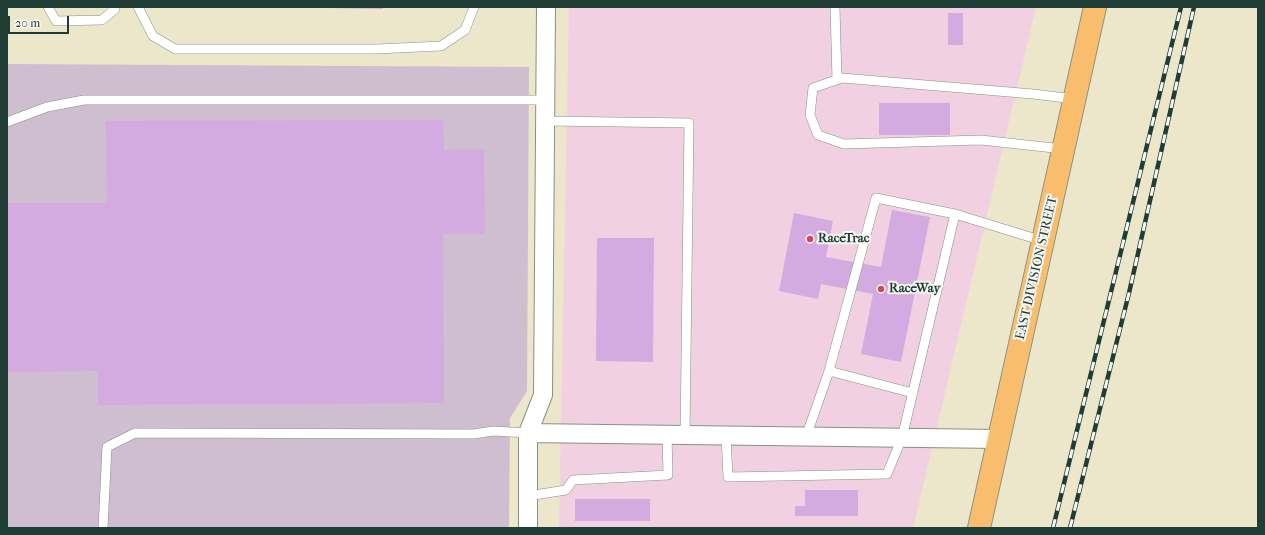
<!DOCTYPE html>
<html>
<head>
<meta charset="utf-8">
<style>
  body { margin:0 }
  #map { position:relative; width:1265px; height:535px; overflow:hidden; background:#ece6cb; font-family:"IM FELL French Canon",serif }
  canvas { display:block }
  .frame { position:absolute; inset:0; border:8px solid #1f3d34; pointer-events:none }
  .scale { position:absolute; left:8px; top:16px; width:61px; height:18px; box-sizing:border-box; border:2px solid #1f3d34; border-top:0; padding-left:5px; font-size:12px; line-height:14px; white-space:nowrap; color:#1f3d34; -webkit-text-stroke:3px #f6f6f2; paint-order:stroke }
</style>
</head>
<body>
<div id="map">
<canvas width="1265" height="535"></canvas>
<div class="frame"></div>
<div class="scale">20 m</div>
</div>
<script>
const g = document.querySelector('canvas').getContext('2d');
g.lineJoin = 'round';
function fillPath(path, color) { g.fillStyle = color; g.fill(path, 'evenodd'); }
function stroke(path, color, width, dash) { g.strokeStyle = color; g.lineWidth = width; g.lineCap = dash ? 'butt' : 'round'; g.setLineDash(dash || []); g.stroke(path); }
function write(font, color, halo, rows, align = 'center') {
  g.font = font + ' "IM FELL French Canon",serif'; g.lineWidth = 4; g.setLineDash([]); g.textBaseline = 'middle'; g.strokeStyle = halo; g.fillStyle = color; for (const [text, x, y, turn = 0] of rows) {
    g.save(); g.translate(x, y); g.rotate((+turn || 0) * Math.PI / 180); g.textAlign = isNaN(turn) ? turn : align; if (halo) g.strokeText(text, 0, 0); g.fillText(text, 0, 0); g.restore();
  }
}
const built = new Path2D(`
  M569,7H1036L913,528H559Z`);
const industrial = new Path2D(`
  M7,64L529,67L527,391L510,418L509,528H7Z`);
const building = new Path2D(`
  M325,7H383V9L325,8Z
  M948,13H963V45H948Z
  M879,103H950V135H879Z
  M443,120L444,150L484,149L485,234H443L444,403L98,405V371L7,372V203H107L106,121Z
  M892,210L930,217L901,362L861,354L873,294L821,284L818,299L779,291L794,213L833,221L826,257L881,267Z
  M597,238H654L653,362L596,361Z
  M805,490H858V516H795V506H805Z
  M575,499H650V521H575Z`);
const lane = new Path2D(`
  M48,7L56,21L102,20L115,9V7
  M138,7L153,36L175,49H377L441,46L465,30L474,7
  M835,7L837,80
  M545,121L689,123L685,435
  M7,122L47,107L84,100H545
  M1063,149L981,140L844,144L818,135L810,115L813,88L842,78L1033,94L1074,99
  M913,393L829,371L876,198L955,214
  M726,436L728,477L887,474L902,438L955,214L1043,241
  M806,437L829,371
  M528,496L566,490L573,480L668,475L667,435
  M103,528L107,447L135,433L474,434L493,431L528,433`);
const street = new Path2D(`
  M528,433L999,439
  M528,528V433L543,395L546,7`);
const primary = new Path2D(`
  M979,528L1095,7`);
const rail = new Path2D(`
  M1053,528L1181,7
  M1070,528L1129,293L1194,7`);
const markers = [
  [810,239,4,"#d1495b"],
  [881,289,4,"#d1495b"]
];
const poiNames = [
  ["RaceTrac",818,239],
  ["RaceWay",889,289]
];
const streetNames = [
  ["EAST DIVISION STREET",1037,268,-77]
];
fillPath(built, '#f1d0e2');
fillPath(industrial, '#cebed0');
fillPath(building, '#d3abe1');
stroke(lane, '#869280', 10);
stroke(street, '#869280', 20);
stroke(primary, '#869280', 24);
stroke(lane, '#fff', 9);
stroke(street, '#fff', 18);
stroke(primary, '#f9be6d', 22);
stroke(rail, '#1f3d34', 4.5);
stroke(rail, '#f6f6f2', 3, [9]);
for (const [x, y, r, color] of markers) { const dot = new Path2D(); dot.arc(x, y, r, 0, 2 * Math.PI); g.fillStyle = color; g.fill(dot); stroke(dot, '#f6f6f2', 1.5); }
write('bold 13px', '#1f3d34', '#f6f6f2', poiNames, 'left');
write('13px', '#1f3d34', '#f6f6f2', streetNames);
</script>
</body>
</html>
